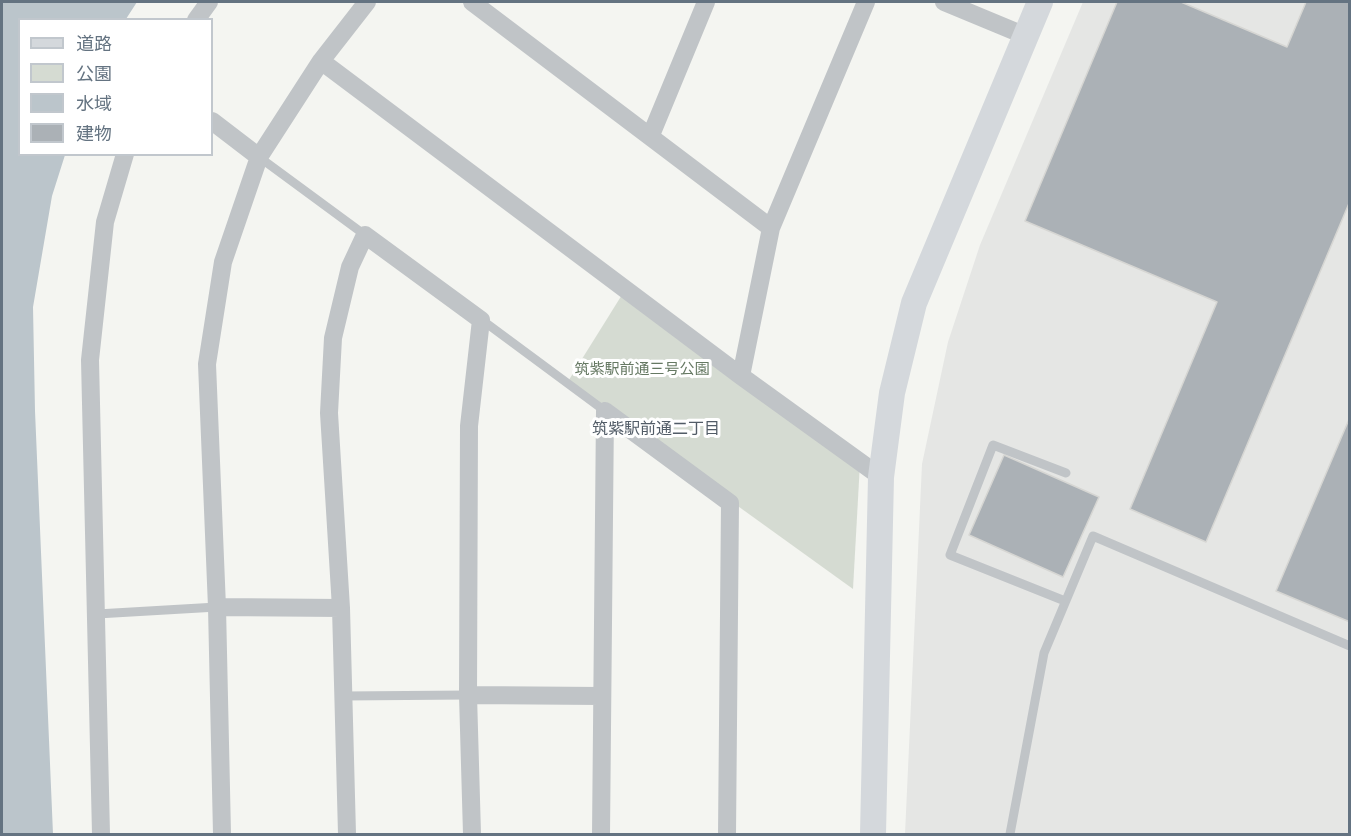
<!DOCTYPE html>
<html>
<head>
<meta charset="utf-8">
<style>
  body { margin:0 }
  #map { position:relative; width:1351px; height:836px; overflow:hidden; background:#f4f5f1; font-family:Poppins,"Noto Sans JP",sans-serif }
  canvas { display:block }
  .frame { position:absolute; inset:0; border:3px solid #647381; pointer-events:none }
  .legend { position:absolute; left:18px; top:18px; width:195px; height:138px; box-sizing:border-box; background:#fff; border:2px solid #c1c7cd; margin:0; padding:8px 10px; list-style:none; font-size:18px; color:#647381 }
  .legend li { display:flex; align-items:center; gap:12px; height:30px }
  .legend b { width:30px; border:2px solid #c1c7cd }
</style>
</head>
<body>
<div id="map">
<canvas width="1351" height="836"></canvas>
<div class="frame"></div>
<ul class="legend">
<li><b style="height:8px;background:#d4d8dc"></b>道路</li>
<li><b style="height:16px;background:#d5dbd2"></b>公園</li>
<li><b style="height:16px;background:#bbc5cb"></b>水域</li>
<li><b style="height:16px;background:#abb1b6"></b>建物</li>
</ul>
</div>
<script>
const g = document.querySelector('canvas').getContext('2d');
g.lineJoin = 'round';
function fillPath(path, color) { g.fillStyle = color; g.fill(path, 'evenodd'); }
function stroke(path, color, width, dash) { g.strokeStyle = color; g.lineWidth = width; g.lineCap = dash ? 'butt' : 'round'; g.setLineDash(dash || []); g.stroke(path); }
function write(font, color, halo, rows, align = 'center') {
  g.font = font + ' Poppins,"Noto Sans JP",sans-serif'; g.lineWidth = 6; g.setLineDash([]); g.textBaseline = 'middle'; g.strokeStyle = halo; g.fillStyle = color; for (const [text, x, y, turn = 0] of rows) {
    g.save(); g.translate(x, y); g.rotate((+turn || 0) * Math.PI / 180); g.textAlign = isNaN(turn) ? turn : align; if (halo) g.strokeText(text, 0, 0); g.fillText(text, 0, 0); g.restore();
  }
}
const built = new Path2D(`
  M1083,2H1349V834H905L922,464L948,342L980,245Z`);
const green = new Path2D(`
  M625,290L860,463L853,589L567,383Z`);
const water = new Path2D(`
  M2,2H137L126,19L20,20V154L65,155L52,196L33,307L35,411L53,834H2Z`);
const building = new Path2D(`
  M1117,2H1181L1287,47L1306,2H1350V201L1206,542L1130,509L1217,302L1025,221Z
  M1350,417V622L1276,591Z
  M1004,455L1099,497L1063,577L969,535Z`);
const lane = new Path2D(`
  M259,157L365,235
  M482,320L605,411
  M1065,601L950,555L993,445L1066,473
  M97,614L217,607
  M344,696L468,695
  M1010,834L1044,653L1093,536L1350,646`);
const street = new Path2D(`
  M472,2L771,228
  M944,2L1026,36
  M196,20L209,2
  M321,61L741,376L881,477
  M212,121L259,157
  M651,135L706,2
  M741,376L771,228L866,2
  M605,411L730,503L727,834
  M217,607L341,608
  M468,695L601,696
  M101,834L90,360L105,222L125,154
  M222,834L217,607L207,364L223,262L259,157L321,61L367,2
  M347,834L341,608L329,413L333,338L350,267L365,235L481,320L469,426L468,695L472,834
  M601,834L605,411`);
const secondary = new Path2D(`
  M873,834L881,477L892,393L914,303L1040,2`);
const parkNames = [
  ["筑紫駅前通三号公園",642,370]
];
const neighbourhoodNames = [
  ["筑紫駅前通二丁目",656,430]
];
fillPath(built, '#e5e6e4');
fillPath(green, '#d5dbd2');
fillPath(water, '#bbc5cb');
fillPath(building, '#abb1b6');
stroke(building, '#d6d6d3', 1.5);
stroke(lane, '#c0c4c7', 9);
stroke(street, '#c0c4c7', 18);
stroke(secondary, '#d4d8dc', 26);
write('15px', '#667963', '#fff', parkNames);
write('16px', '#525c67', '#fff', neighbourhoodNames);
</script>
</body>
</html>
